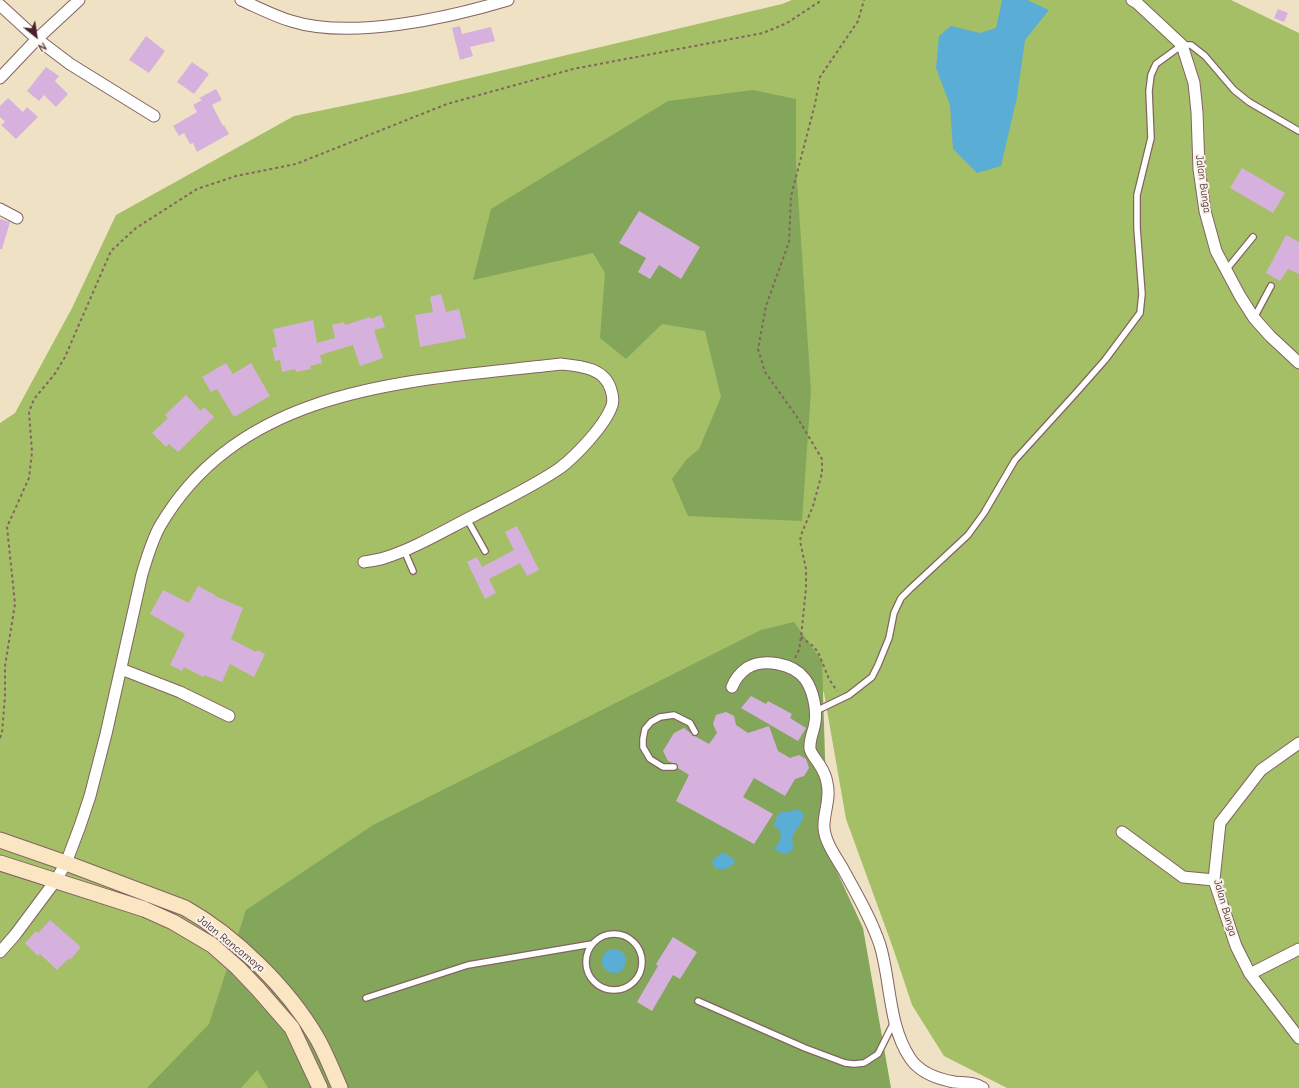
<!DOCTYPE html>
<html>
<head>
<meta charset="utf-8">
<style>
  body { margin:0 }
  #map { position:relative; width:1299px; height:1088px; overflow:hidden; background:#efe2c4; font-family:"Comic Neue",sans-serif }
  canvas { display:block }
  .north { position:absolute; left:16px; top:16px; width:40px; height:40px; -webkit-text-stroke:3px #f7f3e8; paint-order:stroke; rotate:150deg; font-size:11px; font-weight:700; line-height:16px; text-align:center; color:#4a1f2b }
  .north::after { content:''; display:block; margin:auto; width:14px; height:18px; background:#4a1f2b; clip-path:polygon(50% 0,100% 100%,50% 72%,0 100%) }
</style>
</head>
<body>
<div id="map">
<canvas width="1299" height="1088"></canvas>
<div class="north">N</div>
</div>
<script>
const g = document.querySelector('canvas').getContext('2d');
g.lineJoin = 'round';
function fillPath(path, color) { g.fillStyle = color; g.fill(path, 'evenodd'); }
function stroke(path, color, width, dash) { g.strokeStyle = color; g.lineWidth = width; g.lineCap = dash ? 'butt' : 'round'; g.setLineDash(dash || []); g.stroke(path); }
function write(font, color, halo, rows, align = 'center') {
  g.font = font + ' "Comic Neue",sans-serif'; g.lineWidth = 4; g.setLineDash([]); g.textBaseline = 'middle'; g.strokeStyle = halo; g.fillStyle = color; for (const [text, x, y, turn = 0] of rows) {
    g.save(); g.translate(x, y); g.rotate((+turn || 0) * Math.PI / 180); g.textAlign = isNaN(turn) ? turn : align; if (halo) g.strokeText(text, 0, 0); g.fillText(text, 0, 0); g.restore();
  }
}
const green = new Path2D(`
  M792,0H1231L1299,33V1088H1007L944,1056L912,1005L893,948L846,819L824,693L811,667L351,1088H0V423L15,413L72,308L116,215L294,116L411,92L782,4Z`);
const forest = new Path2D(`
  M753,90L796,99V165L811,391L802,521L688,516L672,479L686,460L699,449L721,397L705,331L662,324L626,359L600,338L605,273L593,253L473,280L491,209L668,101Z
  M794,622L822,661L828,852L863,928L891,1088H268L257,1070L241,1088H147L209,1024L246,910L373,825L761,630Z`);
const water = new Path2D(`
  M1002,0H1027L1049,10L1025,40L1017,97L1001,166L977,173L953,149L950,105L936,68L939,36L951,26L980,33L996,28Z
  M797,809L803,813C804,823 798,826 794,833C791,838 793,844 793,849C785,857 783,853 774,849C780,843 784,834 777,827L775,828L774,824L779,813C785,811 791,812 797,809Z
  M721,853C727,854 732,856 735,862C730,869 721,871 714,867L712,861Z
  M602 961a12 12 0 1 1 24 0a12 12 0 1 1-24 0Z`);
const building = new Path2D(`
  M1278,9L1288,13L1284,22L1274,18Z
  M460,26L462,34L491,27L495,41L470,47L473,56L460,60L452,28Z
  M146,36L165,51L149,73L129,60Z
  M192,62L209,74L194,94L177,82Z
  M46,67L59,76L55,81L68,94L56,107L44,95L39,101L27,91Z
  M216,89L222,100L212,105L223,126L224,125L229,134L197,152L193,143L190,144L184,133L179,136L173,126L197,112L193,105L202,100L199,98Z
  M8,98L23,112L27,107L38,117L16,139L1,125L5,122L0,117V106Z
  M1242,168L1285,193L1273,213L1230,188Z
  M639,211L700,247L681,279L659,265L650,279L638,272L646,258L619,243Z
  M0,219L10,222L2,249H0Z
  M1286,235L1299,242V274L1288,269L1280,281L1266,273Z
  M441,294L446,312L459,309L466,338L420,347L415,315L433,312L430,297Z
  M381,315L385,327L374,330L383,358L360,366L353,345L320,355L322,363L310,366L311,369L296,372L295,369L282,372L280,360L275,361L272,348L277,347L273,329L313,320L317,343L335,338L332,325L344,322L345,325L370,317V319Z
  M226,363L233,374L251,363L270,396L234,417L217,389L211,392L202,377Z
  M186,395L201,411L204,407L214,417L178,452L169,444L166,447L152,433L168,418L165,415Z
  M517,526L539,570L527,576L520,563L489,579L496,593L485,599L467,562L477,557L482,567L514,550L505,532Z
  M198,586L215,595V596L243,608L231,639L256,652L257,650L265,654L254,677L230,664L222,682L204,675L203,677L184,667L182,671L170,665L185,634L150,614L163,590L189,603Z
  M751,696L766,704L768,701L792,714L790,718L806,728L798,741L741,708Z
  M726,712L734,716L736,725L748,733L769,726L778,751L790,758L799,755L806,759L809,768L804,776L795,779L785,796L754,778L743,797L773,814L754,844L676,801L689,775L678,768L676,764L668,761L663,751L674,733L684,728L693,735L709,744L717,733L713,724L716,715Z
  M50,920L81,947L70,960L69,958L57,970L40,954L38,956L25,943L36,931L38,933Z
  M673,937L697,952L680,979L673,975L652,1011L637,1002L658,966L656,964Z`);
const path = new Path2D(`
  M801,637L813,646L818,652L829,679L837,691
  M795,658L799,650L801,637L806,588V569L800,541L801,535L813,506L822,473V459L797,417L765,372L758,349L766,306L789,242L791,196L815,104L820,77L858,21L864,0
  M0,738L2,733L5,696V666L15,604L7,527L29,478L32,452L29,412L34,399L54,375L65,357L111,251L136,228L197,189L236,176L296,164L447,104L573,69L763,33L787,23L822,0`);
const lane = new Path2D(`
  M1226,270L1253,237
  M1254,318L1271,286
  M467,519L485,551
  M404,550L413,571
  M816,711L849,695L872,677L878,665L889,638L894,613L901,598L910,589L968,535L984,513L1015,460L1075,394L1105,360L1140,313L1142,294L1137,228V195L1151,138L1149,91L1151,75L1156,64L1182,45H1191L1205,56L1234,90L1249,102L1299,131
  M674,767H663L650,759L643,747V739L645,729L651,722L660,717L674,715L690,723L695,732
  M586 962a28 28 0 1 1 56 0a28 28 0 1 1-56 0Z
  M366,998L468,965L592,944
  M698,1001L805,1048L845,1063L854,1064L864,1063L878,1054L894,1022`);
const street = new Path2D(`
  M241,0C257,7 274,16 291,21C351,40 448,18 508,0
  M1132,0L1137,3L1182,45L1194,83L1197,112L1199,169L1205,211L1216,251L1240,296L1254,318L1270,336L1299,363
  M0,5L37,39L70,64L154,116
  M0,78L37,39L79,0
  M0,209L17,218
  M121,669L180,692L229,716
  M732,687C735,679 740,673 747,668C763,658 793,663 805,679C813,690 817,709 815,722C814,731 809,739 810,749C811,754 816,759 819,764C823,770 826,776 827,783C831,799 823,814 824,828C825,842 836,857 843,869C856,893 871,918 880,945C891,981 888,1025 910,1058C919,1072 938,1079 954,1082C964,1083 975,1082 983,1088
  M1299,743L1261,770L1220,823L1214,880L1236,946L1250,974L1299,1038
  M1122,832L1183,877L1214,880
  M0,952L15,935L56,880L66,863L80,826L90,796L106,734L142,574C147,558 152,540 160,526C243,383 416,381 561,364C581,366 605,368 611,390C613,396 614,402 611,408C604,426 576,456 560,468C534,486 504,500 475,515C447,529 414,549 384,558C378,560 370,561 364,562
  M1250,974L1299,949`);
const secondary = new Path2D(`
  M0,840L66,863L185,908C235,936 288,988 317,1038C326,1054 333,1072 340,1088
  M0,863L144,909L173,922L212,945L238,968L258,989L292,1028L320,1088`);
const streetNames = [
  ["Jalan Bunga",1203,184,82],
  ["Jalan Bunga",1225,908,74],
  ["Jalan Rancamaya",231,944,39]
];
fillPath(green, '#a4bf66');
fillPath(forest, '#83a65b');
fillPath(water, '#5aadd5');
fillPath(building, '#d7b1de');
stroke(lane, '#846361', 8);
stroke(street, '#846361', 13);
stroke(secondary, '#846361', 17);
stroke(path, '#846361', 2, [3, 3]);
stroke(lane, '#fff', 5.5);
stroke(street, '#fff', 11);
stroke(secondary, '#fbe6c4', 15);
write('11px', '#4a1f2b', '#f7f3e8', streetNames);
</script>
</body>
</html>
